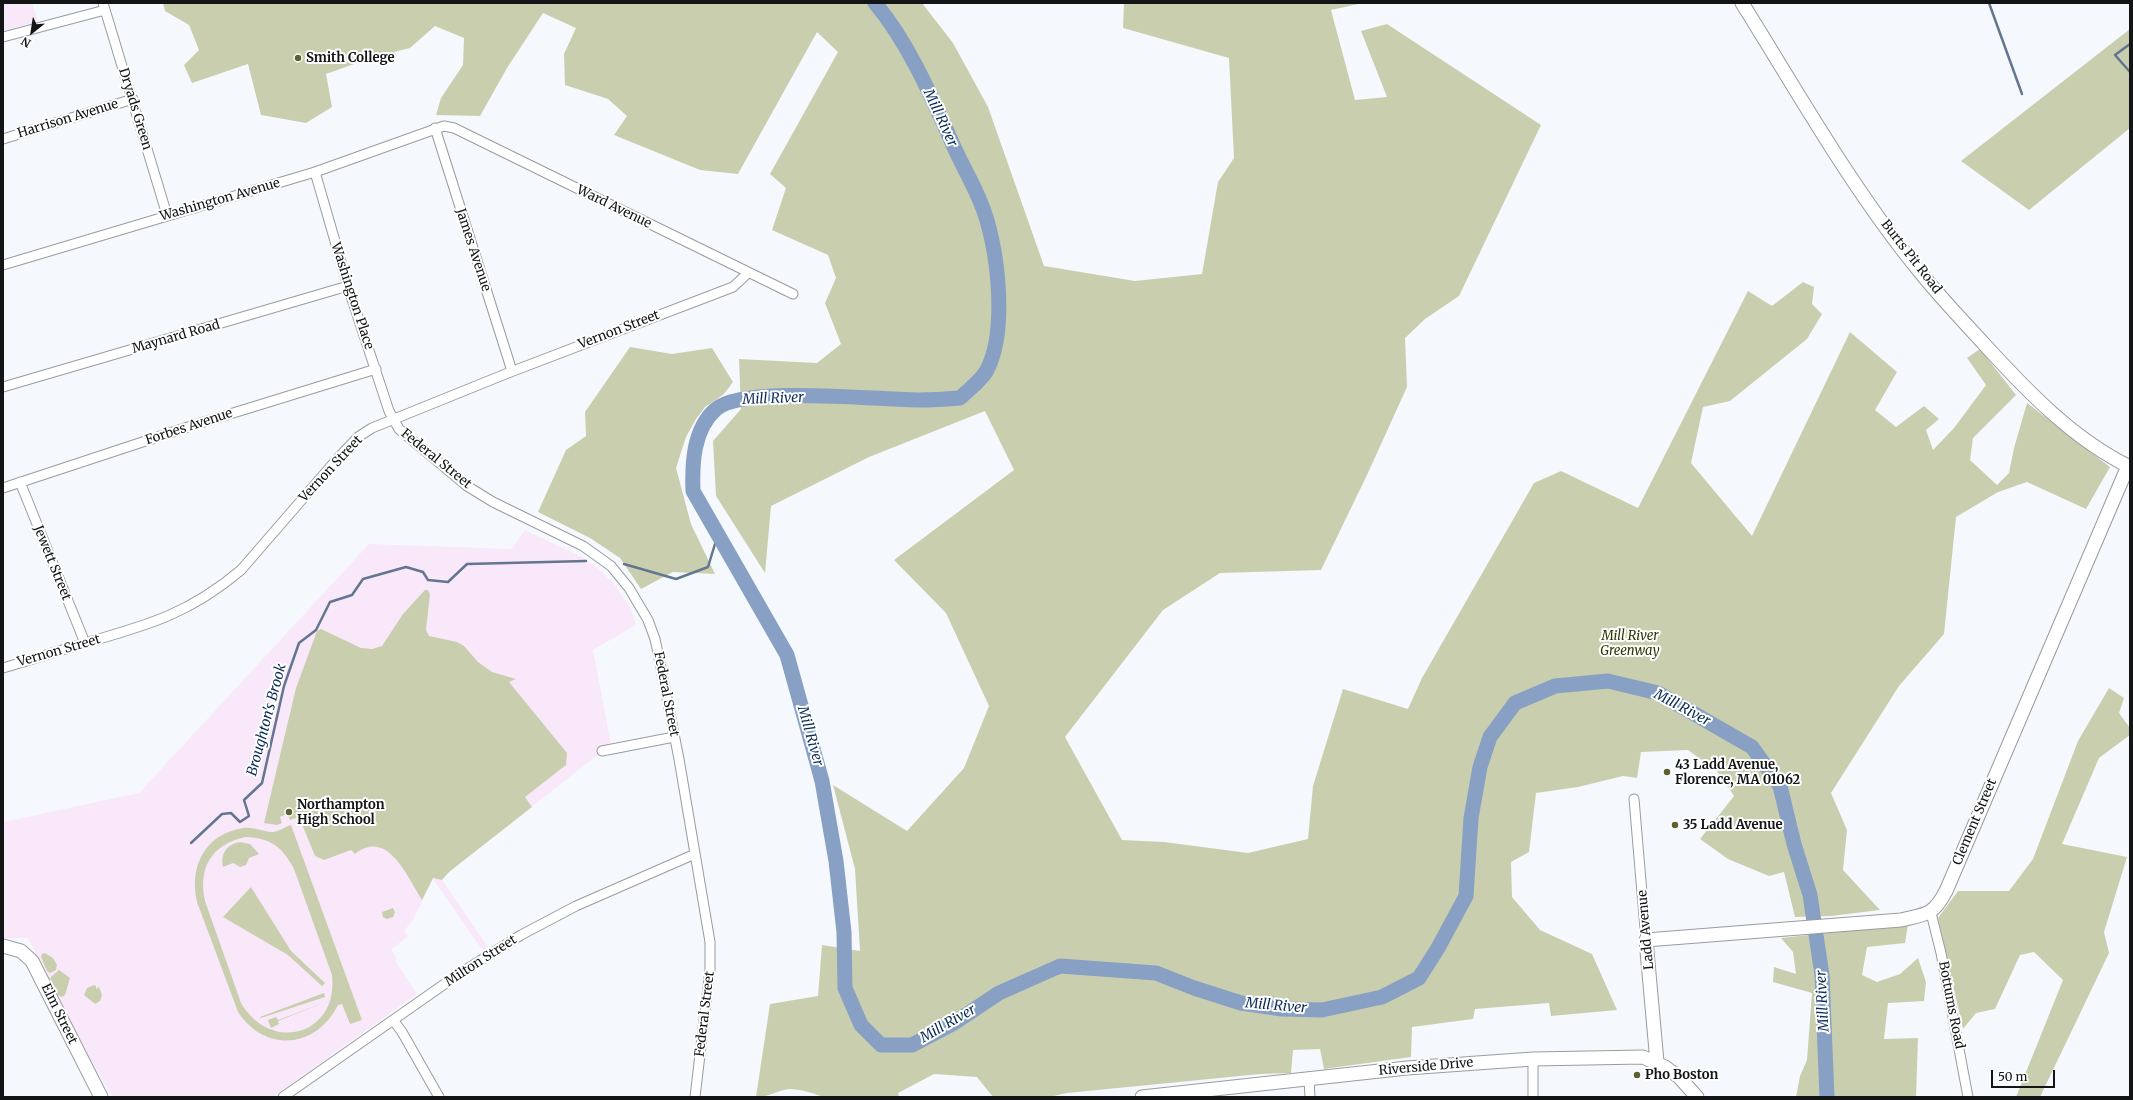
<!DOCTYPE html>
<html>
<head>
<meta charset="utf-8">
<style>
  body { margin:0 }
  #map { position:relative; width:2133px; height:1100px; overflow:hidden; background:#f5f9fe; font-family:Merriweather,serif }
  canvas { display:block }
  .frame { position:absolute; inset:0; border:4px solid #121415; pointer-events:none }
  .north { position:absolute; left:12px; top:12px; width:40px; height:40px; -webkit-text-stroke:3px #fff; paint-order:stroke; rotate:210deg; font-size:11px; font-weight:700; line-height:16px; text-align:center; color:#121415 }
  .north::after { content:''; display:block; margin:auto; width:14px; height:18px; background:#121415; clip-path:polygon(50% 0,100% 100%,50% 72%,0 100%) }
  .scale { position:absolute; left:1991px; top:1070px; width:64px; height:18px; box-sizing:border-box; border:2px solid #121415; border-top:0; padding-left:5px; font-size:12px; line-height:14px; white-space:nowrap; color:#121415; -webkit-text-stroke:3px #fff; paint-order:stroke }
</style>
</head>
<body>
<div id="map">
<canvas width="2133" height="1100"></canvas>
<div class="frame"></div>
<div class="north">N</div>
<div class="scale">50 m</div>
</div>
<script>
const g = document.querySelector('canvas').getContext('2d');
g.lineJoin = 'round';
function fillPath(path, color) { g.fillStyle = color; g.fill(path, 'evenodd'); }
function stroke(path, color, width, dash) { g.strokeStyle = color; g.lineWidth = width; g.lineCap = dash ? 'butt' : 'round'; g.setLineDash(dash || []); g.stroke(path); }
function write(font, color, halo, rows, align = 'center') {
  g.font = font + ' Merriweather,serif'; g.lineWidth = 4; g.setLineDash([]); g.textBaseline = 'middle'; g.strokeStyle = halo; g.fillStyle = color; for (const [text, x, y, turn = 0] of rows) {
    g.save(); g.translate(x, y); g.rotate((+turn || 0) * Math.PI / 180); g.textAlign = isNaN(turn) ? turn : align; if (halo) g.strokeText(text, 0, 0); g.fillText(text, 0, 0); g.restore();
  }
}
const education = new Path2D(`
  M3,3H32L38,21L3,31Z
  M525,530L582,557L599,569L615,585L631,609L636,625L593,650L611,744L665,734L600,753L449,872L442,880L488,947L483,951L433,879L413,920L404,931L408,936L391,950L396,957V962L417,994L273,1097H112L68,1019L28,938H3V822L139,793L369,544L512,549Z`);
const green = new Path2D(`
  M163,3H922L953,43L988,107L1044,266L1135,281L1202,274L1218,182L1234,158L1229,58L1123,28L1124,3H1363L1331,10L1355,100L1387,97L1361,31L1387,24L1541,125L1459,296L1425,319L1405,338L1407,387L1367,475L1321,570L1220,573L1163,610L1065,737L1122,840L1164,842L1248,853L1308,839L1313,786L1343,689L1408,709L1422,678L1534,483L1561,471L1638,508L1748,291L1772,306L1803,282L1814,287L1812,304L1822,314L1807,339L1730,401L1703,407L1691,463L1752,536L1850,332L1897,372L1875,410L1896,427L1924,406L1939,419L1926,430L1933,450L1954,428L1986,385L1967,358L1980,349L2016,395L1973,438L1970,460L1997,485L2009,473L2014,448L2027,403L2110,467L2086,509L2027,482L1998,492L1956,517L1944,634L1899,686L1831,793L1847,830L1843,870L1880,910L1831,916L1795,917L1784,872L1769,876L1728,859L1700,839L1734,796L1717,771L1688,750L1641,752L1637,778L1623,776L1578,787L1536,793L1529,852L1511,862L1512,897L1540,930L1592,954L1617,1010L1551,1016L1549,1003L1475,1009L1473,1019L1412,1027L1411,1057L1324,1069L1320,1049L1293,1050L1291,1073L1260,1074L1067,1093L1049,1097H993L977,1077L934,1074L898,1093L899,1097H823C813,1093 800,1089 789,1089C778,1090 769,1097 756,1097L770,1004L818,996L822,945L860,951L855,869L833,785L907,831L964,768L989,706L946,613L894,560L1014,470L985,411L869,457L771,506L765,573L716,496L713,441L741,409L739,359L817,363L841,344L825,303L836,278L828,255L772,230L786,188L770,174L838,52L817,32L738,174L700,170L614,135L627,116L608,99L565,85L564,54L576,28L543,13L507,68L480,116L436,115L441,98L463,65L464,38L435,26L410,48L374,57L326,74L332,107L306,123L261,115L248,64L192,83L184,65L199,50L189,25L165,11Z
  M2130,29V128L2029,210L1961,161Z
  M630,347L672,354L712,348L733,382L724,394L705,407L696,419L686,437L676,468L691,524L715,574L673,572L641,589L620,558L590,538L538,512L566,450L586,436L585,412Z
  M425,590H428L430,594L426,630L429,636L457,642L464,646L478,662L492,672L516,679L509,682L567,753L566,765L525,797L532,807L449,872L442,880L433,878L422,900C407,877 388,828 355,854L351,850L324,860L315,856L299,817L290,820L287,814L280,817L282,823L277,825L264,823L296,688L317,631L321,629L361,648L372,649L382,646L403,614Z
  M2109,688L2124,698L2119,713L2130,728V735L2099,758L2062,844L2127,857L2104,932L2109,953L2040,1097H2016L2063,980L2034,952L2020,955L1995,1009L1976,1013L1963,1029L1938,918L1958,891H2009L2033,859L2078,741Z
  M291,825L362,1020L350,1024L342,1004L338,1005C316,1049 265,1053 238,1012L197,902C189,866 205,834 243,828C254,826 267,833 274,832C279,831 285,827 291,825ZM245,837C270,838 282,846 294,869L332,975C339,1034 272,1055 241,1003L205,901C198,868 211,845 245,837Z
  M240,842L250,844L259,854L249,858L246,865L240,867L233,863L223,867C220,854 227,844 240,842Z
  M251,887L291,951L325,983L322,986L288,955L223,917Z
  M393,908L395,912L393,917L387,919L383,917L382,912Z
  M1908,924L1905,943L1867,947L1862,975L1877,982L1900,974L1918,958L1926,982L1924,1001L1888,1003L1884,1039L1918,1038L1916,1097H1796L1800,1076L1807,1060L1812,993L1773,982L1774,967L1796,974L1793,952L1781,938Z
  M45,953L53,958L57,965L56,970L50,973L47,971L41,957L42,954Z
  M59,970L70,978L65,995L62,997L58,995L50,978Z
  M94,985L96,986V989L99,987L102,995L100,1001L95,1004L84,995L87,988Z
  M324,993L325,997L261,1018L260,1017Z
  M323,1003L278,1021L279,1024L271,1028L268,1020L276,1017L278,1020Z`);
const stream = new Path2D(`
  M1989,3L2022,94
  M2130,44L2115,55L2130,72
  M624,564L676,579L708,567L718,534
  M191,843L222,814L231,813L240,822L249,816L244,800L262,783L284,686L299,643L316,630L330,602L352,595L363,579L406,567L423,572L428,580L448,582L467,564L586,561`);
const river = new Path2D(`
  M875,3C907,41 930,93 950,138C959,160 971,179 980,201C998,242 1008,329 987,370C982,380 968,390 960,398C947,399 933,400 920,400C879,400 745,385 716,409C693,429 692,464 693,491L787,655L822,781L836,861L844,932L845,988L861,1025L881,1045H912L954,1023L999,993L1060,966L1156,973L1194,988L1241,1003L1282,1009L1322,1010L1382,997L1419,978L1438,948L1466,896L1471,818L1480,767L1490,737L1515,703L1555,686L1608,681L1658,693L1752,747L1780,786L1794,844L1810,895L1822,975L1827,1097`);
const street = new Path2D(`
  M103,3L167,215
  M3,37L105,10
  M435,128L512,371
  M3,139L133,99
  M315,172L350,293L389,411L399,429L467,486L493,502L583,546L611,566L629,588L648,620L655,639L659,658L679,759L710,942V970L695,1097
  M3,265L315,172L444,126L454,128L793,294
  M3,387L348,286
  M20,482L85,643
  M3,488L191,426L376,369
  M3,668C31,660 58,651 85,643C148,625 189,614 241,570L338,458L358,437L372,428L508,373L733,287L748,273
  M602,751L674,737
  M1634,799L1646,940
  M1931,913L1941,953L1968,1097
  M393,1020L402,1032L439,1097
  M1533,1059V1097
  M1309,1079L1310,1097
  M283,1097L456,976L521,935L576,906L695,854`);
const secondary = new Path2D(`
  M1742,3C1799,94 1852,189 1920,272C1940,297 1963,321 1985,345C2027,391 2073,439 2130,467
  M3,946L21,951L32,961L101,1097
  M1657,1062L1646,940L1901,920C1926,914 1933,916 1946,891L2128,466
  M1142,1097L1407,1068L1533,1059L1643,1057L1665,1067L1679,1077L1697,1097`);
const markers = [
  [298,58,4,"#5e612f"],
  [1667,772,4,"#5e612f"],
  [289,812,4,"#5e612f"],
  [1675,825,4,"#5e612f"],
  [1637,1075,4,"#5e612f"]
];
const poiNames = [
  ["Smith College",306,58],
  ["43 Ladd Avenue,",1675,765],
  ["Florence, MA 01062",1675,780],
  ["Northampton",297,805],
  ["High School",297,820],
  ["35 Ladd Avenue",1683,825],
  ["Pho Boston",1645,1075]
];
const streetNames = [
  ["Dryads Green",135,109,73],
  ["Harrison Avenue",68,119,-17],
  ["Washington Avenue",220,200,-16],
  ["Ward Avenue",614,207,26],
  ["James Avenue",473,250,72],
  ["Burts Pit Road",1911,257,52],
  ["Washington Place",352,296,72],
  ["Vernon Street",619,330,-21],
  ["Maynard Road",176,337,-16],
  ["Forbes Avenue",189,427,-18],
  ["Federal Street",436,459,39],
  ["Vernon Street",331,469,-47],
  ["Jewett Street",52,563,68],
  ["Vernon Street",59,651,-16],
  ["Federal Street",666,694,79],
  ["Clement Street",1975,822,-67],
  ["Ladd Avenue",1646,930,-95],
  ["Milton Street",481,961,-33],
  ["Bottums Road",1951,1005,79],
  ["Elm Street",59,1014,64],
  ["Federal Street",705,1014,-83],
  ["Riverside Drive",1426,1067,-5]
];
const parkNames = [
  ["Mill River",1630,636],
  ["Greenway",1630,651]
];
const waterNames = [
  ["Mill River",940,118,65],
  ["Mill River",773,399,-2],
  ["Mill River",1682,708,28],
  ["Broughton's Brook",267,720,-75],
  ["Mill River",810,736,74],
  ["Mill River",1823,1001,-93],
  ["Mill River",1276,1006,5],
  ["Mill River",948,1024,-30]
];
fillPath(education, '#f9e8fa');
fillPath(green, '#c9cfae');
stroke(stream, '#64768f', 2.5);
stroke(river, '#87a0c3', 15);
stroke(street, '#989ca1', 11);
stroke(secondary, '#989ca1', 15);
stroke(street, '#fff', 9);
stroke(secondary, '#fff', 13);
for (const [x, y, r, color] of markers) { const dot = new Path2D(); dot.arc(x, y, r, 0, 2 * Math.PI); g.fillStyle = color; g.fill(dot); stroke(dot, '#fff', 1.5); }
write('bold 13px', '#121415', '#fff', poiNames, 'left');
write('13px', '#121415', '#fff', streetNames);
write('italic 13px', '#2e3400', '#fff', parkNames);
write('italic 14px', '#092b57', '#fff', waterNames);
</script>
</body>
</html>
